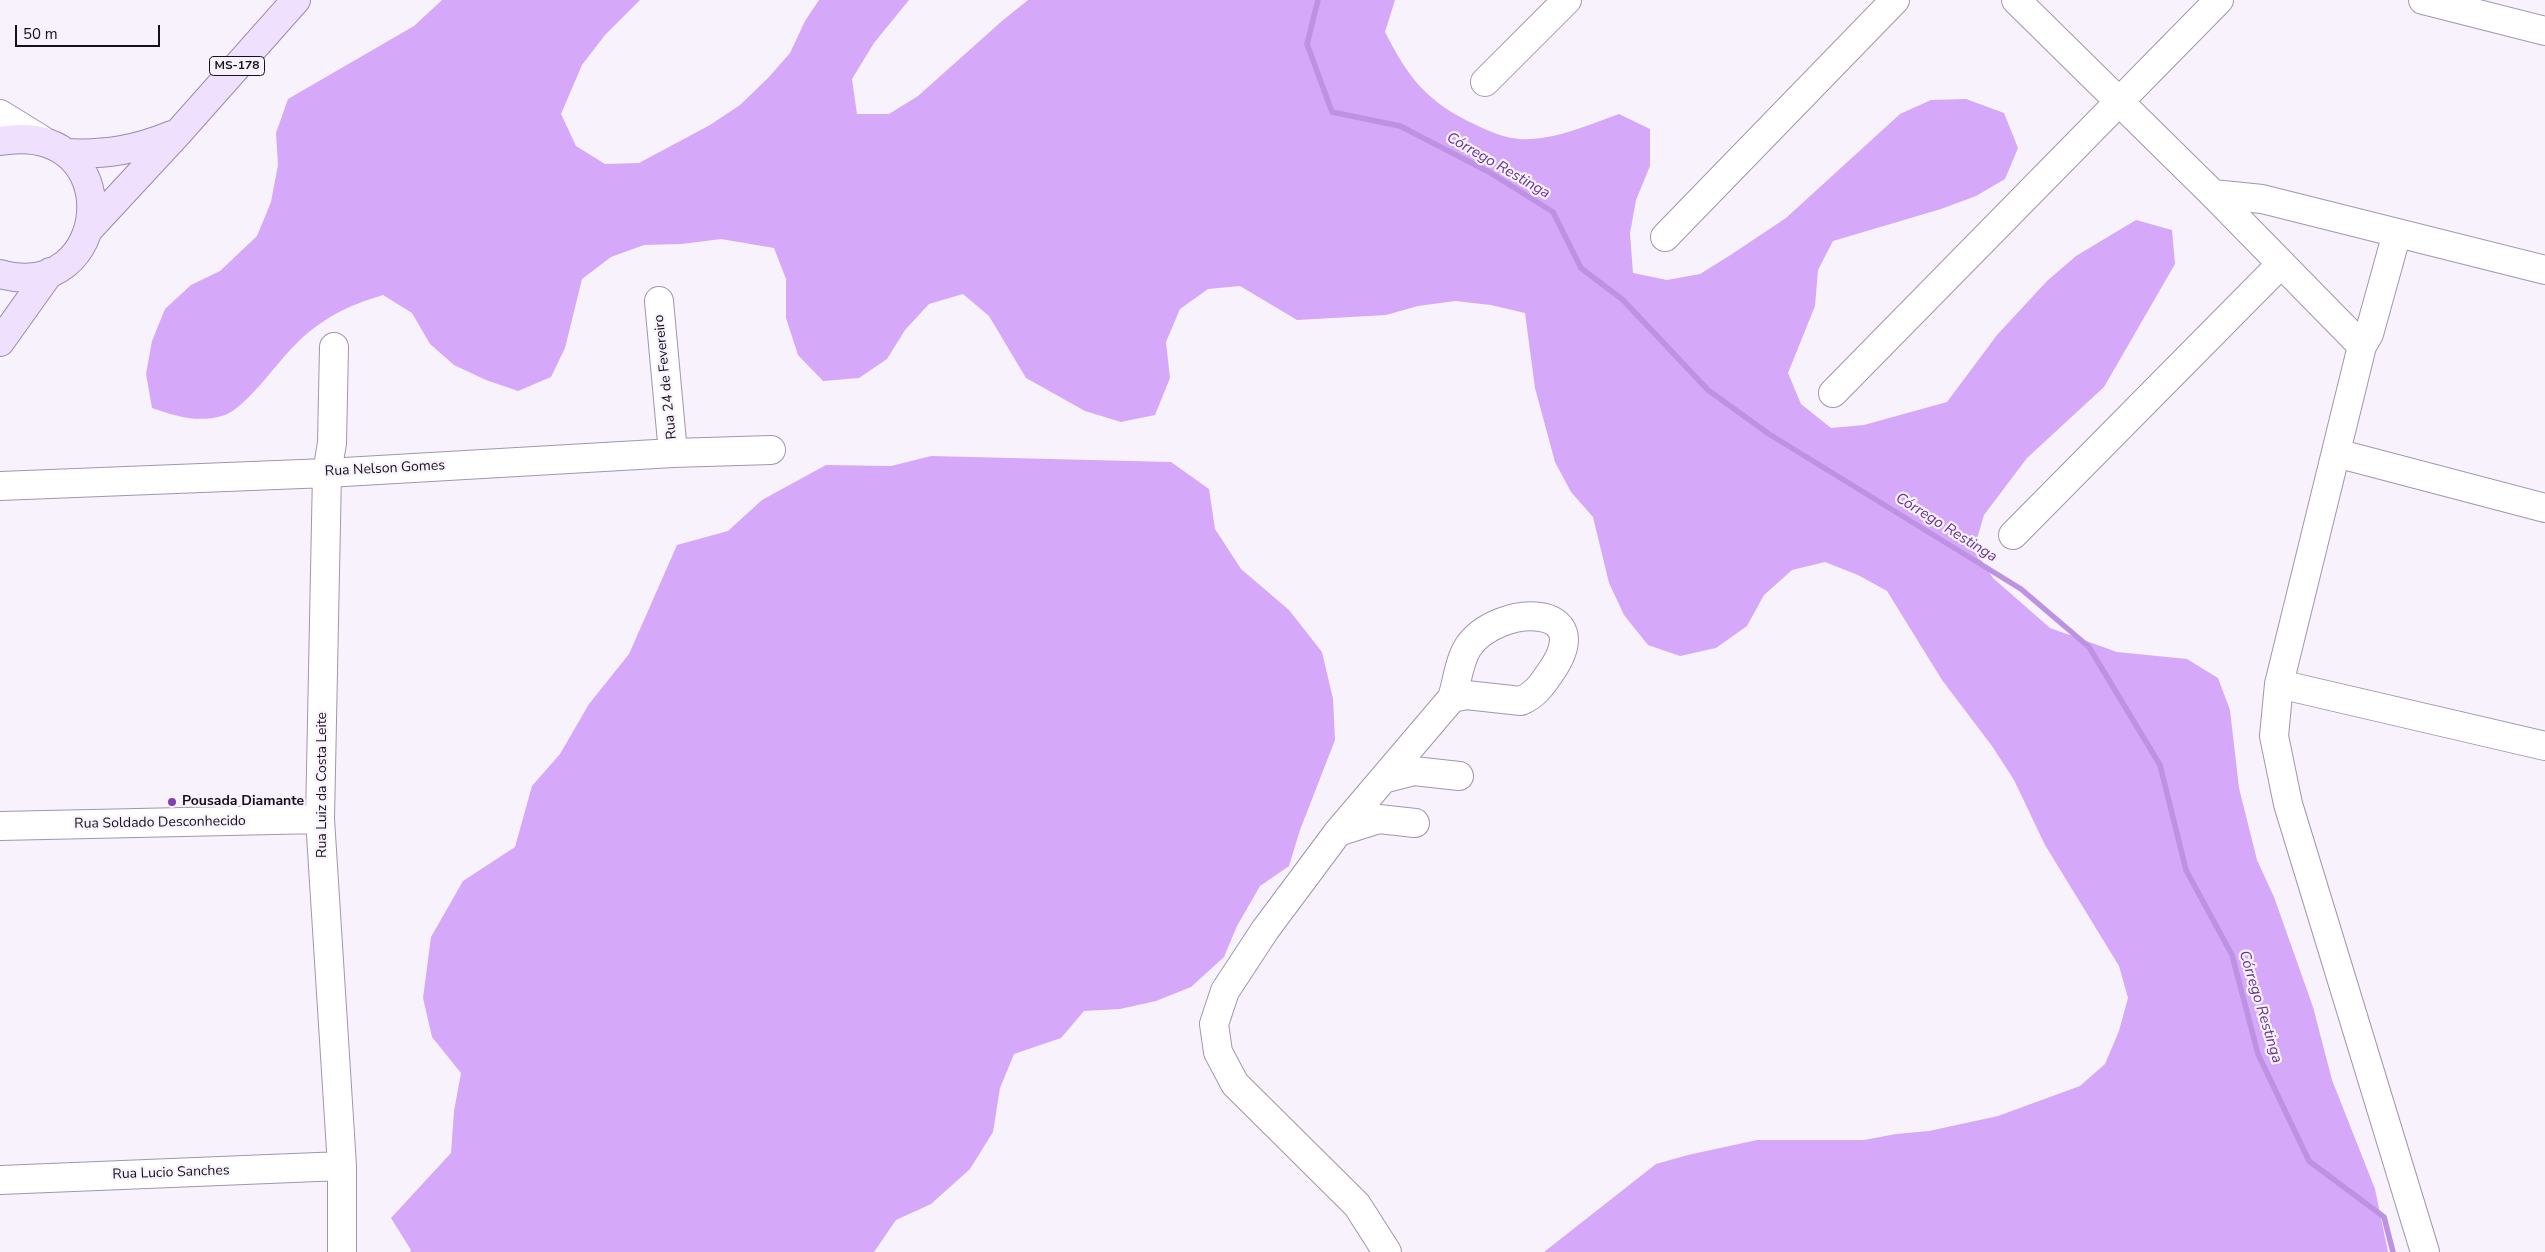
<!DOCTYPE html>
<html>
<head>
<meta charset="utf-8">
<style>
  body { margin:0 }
  #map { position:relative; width:2545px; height:1252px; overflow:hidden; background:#f8f2fd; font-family:"Nunito Sans",sans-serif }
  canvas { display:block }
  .scale { position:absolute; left:15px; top:25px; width:145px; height:22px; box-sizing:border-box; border:2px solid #151019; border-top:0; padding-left:6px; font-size:15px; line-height:18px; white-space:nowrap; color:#151019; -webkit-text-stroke:4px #f8f2fd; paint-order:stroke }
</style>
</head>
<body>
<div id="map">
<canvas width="2545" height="1252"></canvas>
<div class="scale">50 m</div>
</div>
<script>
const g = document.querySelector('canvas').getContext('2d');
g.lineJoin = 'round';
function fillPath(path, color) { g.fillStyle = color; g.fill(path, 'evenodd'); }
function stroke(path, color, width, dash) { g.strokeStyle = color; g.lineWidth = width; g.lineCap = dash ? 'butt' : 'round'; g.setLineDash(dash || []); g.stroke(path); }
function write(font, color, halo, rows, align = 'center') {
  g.font = font + ' "Nunito Sans",sans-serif'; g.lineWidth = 4.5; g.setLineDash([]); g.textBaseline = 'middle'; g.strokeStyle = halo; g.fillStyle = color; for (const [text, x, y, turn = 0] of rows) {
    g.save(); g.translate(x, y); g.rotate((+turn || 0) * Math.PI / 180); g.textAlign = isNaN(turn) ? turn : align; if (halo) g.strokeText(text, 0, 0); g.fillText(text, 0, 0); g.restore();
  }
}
const forest = new Path2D(`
  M442,0H640L605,35L582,65L561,114L576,146L605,164L639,163L710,125L740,105L768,78L790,53L805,21L819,0H909L874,43L852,79L857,114H889L918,96L1002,21L1028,0H1395L1385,32C1409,79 1427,102 1476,125C1488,131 1505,138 1519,139C1553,141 1588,125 1619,114L1650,129V166L1636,200L1630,233L1633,273L1667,280L1700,274L1729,256L1786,218L1900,114L1931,100L1966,99L2004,113L2018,148L2005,179L1976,196L1941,209L1833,241L1818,270L1815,306L1788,373L1801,404L1831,428L1864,425L1947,402L1997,335L2047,281L2076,256L2136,220L2172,230L2175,264L2104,387L2027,458L1984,515L1974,549L1993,578L2050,628L2117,652L2187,659L2218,678L2230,710L2239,788L2257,860L2274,897L2313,1007L2332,1080L2375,1189L2388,1252H1544L1656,1164L1688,1155L1757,1140H1864L1896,1134L1929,1131L1998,1116L2080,1086L2105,1064L2119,1031L2128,998L2119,966L2045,845L2014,780L1992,746L1942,680L1887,591L1858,575L1825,562L1792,570L1764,595L1747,626L1716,648L1680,656L1648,645L1624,615L1609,583L1593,517L1571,492L1555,462L1535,388L1525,313L1491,305L1455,301L1418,306L1386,315L1297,320L1240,286L1208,289L1180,309L1166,342L1170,378L1155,415L1121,422L1085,411L1026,378L989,316L963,294L929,304L905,330L887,359L859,378L823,381L798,355L786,318V279L774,248L721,239L682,244L644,245L611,257L582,279L565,348L551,377L518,391L486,380L454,365L430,344L412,313L383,295C349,305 320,319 295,345C277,362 245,410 222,416C197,423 175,416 152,408L146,374L152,341L165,309L191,285L220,271L257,236L271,202L278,165L276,133L288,99L414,26Z
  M931,456L1171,462L1209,489L1215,529L1241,569L1289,610L1322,652L1333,699L1335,740L1300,830L1289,866L1260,886L1237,926L1224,957L1191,987L1156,1001L1120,1009L1084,1011L1061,1038L1014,1054L1000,1088L993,1132L970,1169L931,1204L896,1220L874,1252H410L411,1250L391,1218L451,1153L454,1111L461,1073L432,1037L423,998L431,937L463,881L515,847L532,786L560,754L589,704L629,654L677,545L728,531L762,500L826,465L891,466Z`);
const stream = new Path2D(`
  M1318,0L1307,44L1332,112L1400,126L1489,172L1553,212L1581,268L1623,300L1708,390L1769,434L2021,589L2089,647L2160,765L2186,870L2232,955L2258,1054L2309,1161L2384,1217L2393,1252`);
const minor = new Path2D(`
  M2016,0L2213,194L2362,346L2279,684L2274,736L2288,804L2425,1252
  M2423,0L2545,31
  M1485,82L1567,0
  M0,114L42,140
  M2213,194L2262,199L2545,270
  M1665,237L1895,0
  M659,301L673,453
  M2362,346L2369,334L2397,233
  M334,347L332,443L327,473L320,819L342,1166V1252
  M1833,393L2219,0
  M2336,453L2545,508
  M0,486L327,473L673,453L771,450
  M2013,535L2280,265
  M2279,684L2545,746
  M1383,779L1414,771L1459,776
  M0,826L320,819
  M1338,832L1379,819L1415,823
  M0,1180L342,1166
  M1387,1252L1357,1205L1235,1084L1218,1052L1214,1024L1225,991L1265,930L1338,832L1452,698L1466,695L1521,701C1535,695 1542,685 1550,673C1601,602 1498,603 1468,647C1459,661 1457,683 1452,698`);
const major = new Path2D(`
  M0,141C130,119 113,306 0,274
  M66,153C106,155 135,150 172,135
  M89,229L178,133L296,0
  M0,342L50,272`);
const markers = [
  [172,802,5,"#833eb1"]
];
const shields = [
  [237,66,55]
];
const shieldNames = [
  ["MS-178",237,66]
];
const streetNames = [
  ["Rua 24 de Fevereiro",666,377,-96],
  ["Rua Nelson Gomes",385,469,-3],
  ["Rua Luiz da Costa Leite",323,785,-90],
  ["Rua Soldado Desconhecido",160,823,-1],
  ["Rua Lucio Sanches",171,1173,-2]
];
const poiNames = [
  ["Pousada Diamante",182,802]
];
const waterNames = [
  ["Córrego Restinga",1498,166,30],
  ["Córrego Restinga",1946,528,32],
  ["Córrego Restinga",2260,1007,73]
];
fillPath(forest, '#d5a8fa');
stroke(stream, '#be92e2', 5.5);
stroke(minor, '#a295ae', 30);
stroke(major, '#9c8aad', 30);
stroke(minor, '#fff', 28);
stroke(major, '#efe0fd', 28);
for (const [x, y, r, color] of markers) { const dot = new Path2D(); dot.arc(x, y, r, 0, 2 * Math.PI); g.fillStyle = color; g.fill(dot); stroke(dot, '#f8f2fd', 2); }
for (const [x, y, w] of shields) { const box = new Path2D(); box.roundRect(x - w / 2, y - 9.5, w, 19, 4); g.fillStyle = '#f8f2fd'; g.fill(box); stroke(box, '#151019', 1); }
write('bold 12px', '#151019', null, shieldNames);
write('14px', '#151019', '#f8f2fd', streetNames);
write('bold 14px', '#151019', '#f8f2fd', poiNames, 'left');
write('italic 15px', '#6a3290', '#f8f2fd', waterNames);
</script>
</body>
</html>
